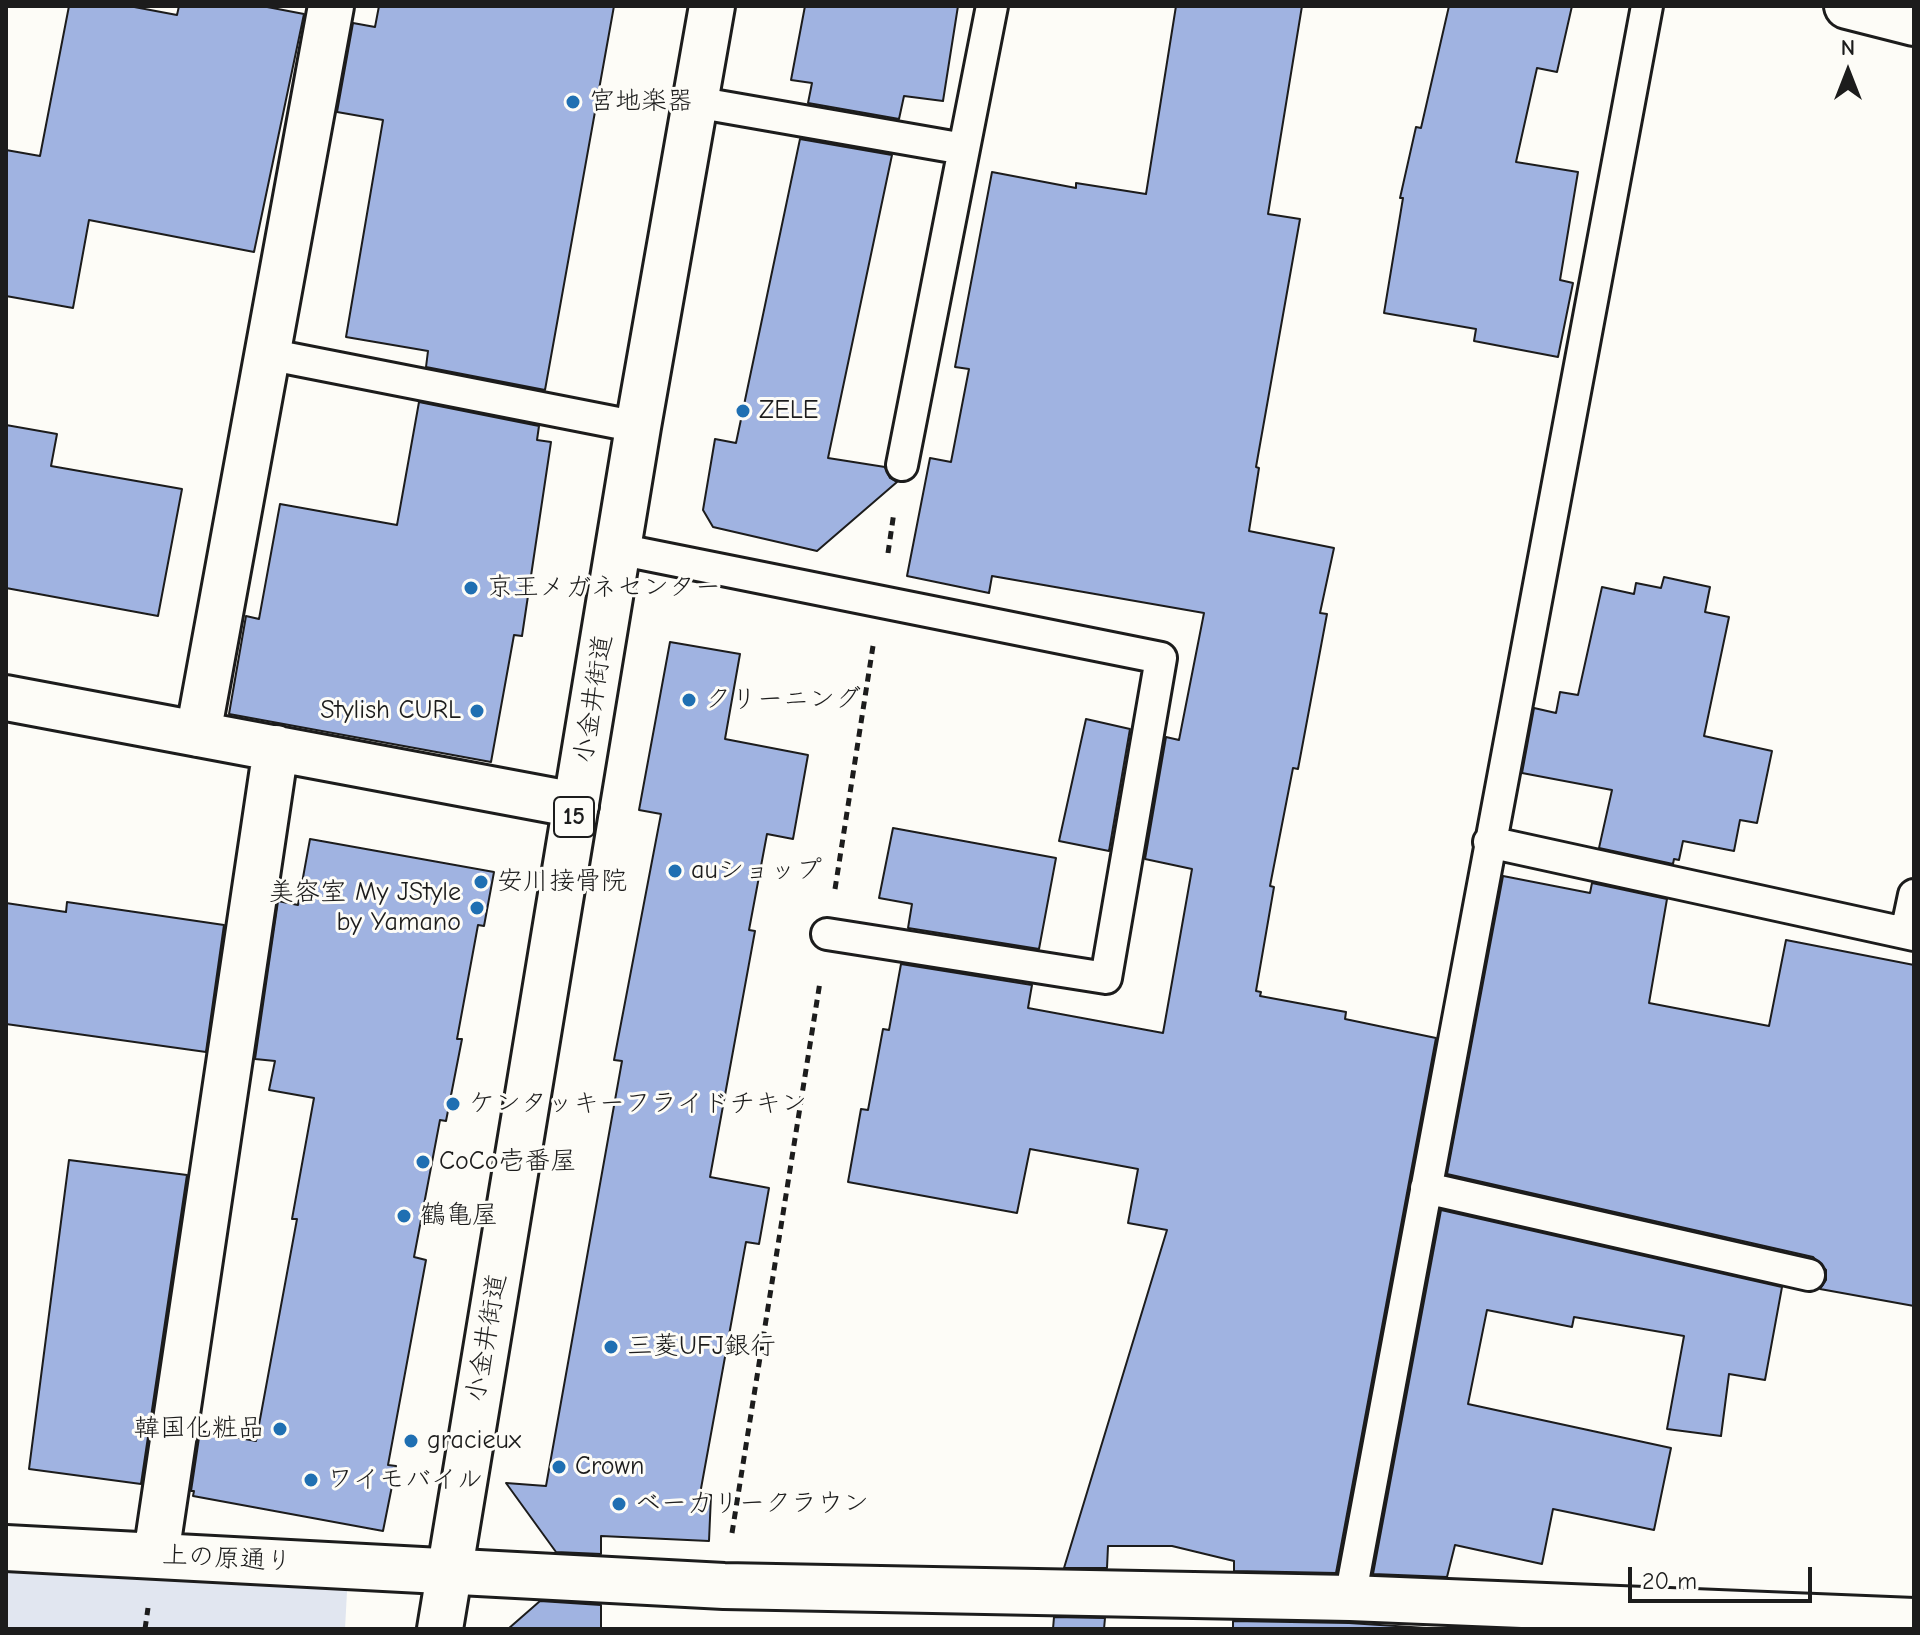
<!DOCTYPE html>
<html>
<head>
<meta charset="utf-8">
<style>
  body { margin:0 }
  #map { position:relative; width:1920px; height:1635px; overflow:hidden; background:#fdfcf7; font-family:"Comic Neue",sans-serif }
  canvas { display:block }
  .frame { position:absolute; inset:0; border:8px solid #1c1c1c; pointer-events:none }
  .north { position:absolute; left:1808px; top:32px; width:80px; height:80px; -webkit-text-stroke:6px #fdfcf7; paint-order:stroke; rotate:0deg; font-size:22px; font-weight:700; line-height:32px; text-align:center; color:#1c1c1c }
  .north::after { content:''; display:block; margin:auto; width:28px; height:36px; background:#1c1c1c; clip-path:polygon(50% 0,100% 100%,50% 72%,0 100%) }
  .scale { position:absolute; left:1628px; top:1567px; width:184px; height:36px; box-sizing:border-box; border:4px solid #1c1c1c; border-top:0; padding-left:10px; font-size:24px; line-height:28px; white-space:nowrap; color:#1c1c1c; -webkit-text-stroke:6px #fdfcf7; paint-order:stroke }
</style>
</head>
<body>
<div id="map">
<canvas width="1920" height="1635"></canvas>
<div class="frame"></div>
<div class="north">N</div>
<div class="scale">20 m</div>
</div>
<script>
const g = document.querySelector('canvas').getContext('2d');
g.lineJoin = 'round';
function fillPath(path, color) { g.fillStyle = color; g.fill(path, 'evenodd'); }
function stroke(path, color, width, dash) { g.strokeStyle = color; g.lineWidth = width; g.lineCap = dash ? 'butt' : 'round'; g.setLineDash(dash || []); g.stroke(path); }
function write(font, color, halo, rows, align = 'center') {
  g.font = font + ' "Comic Neue","Klee One",sans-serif'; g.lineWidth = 6; g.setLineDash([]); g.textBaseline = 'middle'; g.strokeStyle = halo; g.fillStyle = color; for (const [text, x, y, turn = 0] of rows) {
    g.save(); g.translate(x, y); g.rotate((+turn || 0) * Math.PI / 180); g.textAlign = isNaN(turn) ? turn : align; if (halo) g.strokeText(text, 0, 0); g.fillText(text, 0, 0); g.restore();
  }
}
const built = new Path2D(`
  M6,1554L348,1573L345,1629H6Z`);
const building = new Path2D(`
  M69,6H129L177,15L179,6H262L304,14L254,252L89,220L73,308L6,296V150L40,156Z
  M379,6H614L545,390L426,367L428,351L346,337L383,120L337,112L353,23L375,27Z
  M805,6H958L943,101L904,96L899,119L808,103L812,83L791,80Z
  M1176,6H1302L1268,214L1300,219L1256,467L1259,468L1249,531L1334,548L1320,613L1327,614L1298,769L1293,768L1270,886L1274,887L1256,991L1261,992L1260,996L1346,1012L1345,1019L1436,1038L1336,1573L1234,1571V1561L1172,1546H1108L1107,1568H1064L1167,1230L1128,1223L1138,1169L1030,1149L1017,1213L848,1182L861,1109L868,1110L883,1029L889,1030L901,964L1032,985L1028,1008L1163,1033L1192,869L1145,859L1166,737L1179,740L1204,613L992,576L989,593L907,576L930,458L951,462L969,369L955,367L992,172L1076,188V183L1146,194Z
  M1449,6H1572L1557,72L1537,68L1516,162L1578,172L1560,280L1573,283L1558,357L1474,341L1476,329L1384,313L1403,198H1400L1416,127L1421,128Z
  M800,139L892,155L828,458L885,467L890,478L897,482L817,551L713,527L703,510L715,439L736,443Z
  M419,402L539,426L537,440L551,442L522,636L514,635L491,762L229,714L246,616L259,619L280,504L397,525Z
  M6,425L57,434L51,466L182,489L158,616L6,588Z
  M1664,577L1710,587L1705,612L1729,617L1704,736L1772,751L1757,823L1740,820L1734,851L1683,841L1679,860L1674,859L1673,864L1599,848L1612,790L1522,773L1534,708L1556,713L1560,692L1578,695L1602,587L1634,594L1636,583L1661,588Z
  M670,642L740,654L725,739L808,755L793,839L767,834L749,930L755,931L710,1177L769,1188L759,1244L746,1242L700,1494L711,1495L709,1541L601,1536V1554L556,1552L506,1483L546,1486L622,1061L614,1060L661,814L639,810Z
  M1086,719L1130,729L1109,851L1059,841Z
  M893,828L1056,858L1039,949L908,928L912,904L879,898Z
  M310,839L494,872L484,926L478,925L457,1039H462L446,1121L440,1120L414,1257L426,1260L388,1465L396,1466L383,1531L193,1496L194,1491H191L200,1431L256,1441L297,1219H292L314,1098L269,1090L275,1061L255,1059L278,901L298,905Z
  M1503,876L1590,893L1592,883L1667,899L1649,1003L1769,1026L1786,940L1914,965V1306L1820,1289L1826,1280V1270L1813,1257L1447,1174Z
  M67,902L224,925L206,1052L6,1024V903L66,912Z
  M69,1160L187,1175L141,1484L29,1469Z
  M1441,1210L1782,1287L1765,1380L1729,1374L1721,1436L1667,1429L1684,1336L1574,1317L1572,1327L1487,1310L1468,1404L1671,1448L1654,1530L1553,1509L1542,1564L1455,1545L1447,1577L1373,1574Z
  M540,1601L601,1605V1629H508Z
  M1054,1617L1105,1618L1104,1629H1053Z
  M1233,1621L1349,1623L1442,1629H1233Z`);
const path = new Path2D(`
  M888,553L894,512
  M835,889L873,646
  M732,1533L820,982
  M145,1629L148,1608`);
const lane = new Path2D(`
  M695,102L964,149
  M267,354L638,427
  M902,465L992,6
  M618,549L1161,658L1106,978L827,934
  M1489,842L1914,935
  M1906,933L1914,895
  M1426,1188L1809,1275
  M1350,1598L1647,6`);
const street = new Path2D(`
  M1847,6L1914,23
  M6,698L576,805
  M198,734L331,6
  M6,1548L724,1586L1350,1598L1914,1621
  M156,1555L276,748`);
const primary = new Path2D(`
  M440,1629L638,427L712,6`);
const markers = [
  [573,102,8,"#1f6fb2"],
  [743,411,8,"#1f6fb2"],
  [471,588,8,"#1f6fb2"],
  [689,700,8,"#1f6fb2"],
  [477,711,8,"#1f6fb2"],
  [675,871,8,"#1f6fb2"],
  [481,882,8,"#1f6fb2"],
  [477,908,8,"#1f6fb2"],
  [453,1104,8,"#1f6fb2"],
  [423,1162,8,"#1f6fb2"],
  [404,1216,8,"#1f6fb2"],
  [611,1347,8,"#1f6fb2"],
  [280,1429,8,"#1f6fb2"],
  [411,1441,8,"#1f6fb2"],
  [559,1467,8,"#1f6fb2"],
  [311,1480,8,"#1f6fb2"],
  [619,1504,8,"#1f6fb2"]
];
const shields = [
  [574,817,40]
];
const shieldNames = [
  ["15",574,817]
];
const poiNames = [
  ["宮地楽器",589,102],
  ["ZELE",759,411],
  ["京王メガネセンター",487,588],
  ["クリーニング",705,700],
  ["Stylish CURL",461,711,"right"],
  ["auショップ",691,871],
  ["安川接骨院",497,882],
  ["美容室 My JStyle",461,893,"right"],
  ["by Yamano",461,923,"right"],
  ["ケンタッキーフライドチキン",469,1104],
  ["CoCo壱番屋",439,1162],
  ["鶴亀屋",420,1216],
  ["三菱UFJ銀行",627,1347],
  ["韓国化粧品",264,1429,"right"],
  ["gracieux",427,1441],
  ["Crown",575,1467],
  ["ワイモバイル",327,1480],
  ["ベーカリークラウン",635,1504]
];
const streetNames = [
  ["小金井街道",594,699,-81],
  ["小金井街道",487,1338,-80],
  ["上の原通り",227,1559,3]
];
fillPath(built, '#e1e6f0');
fillPath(building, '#a0b3e1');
stroke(building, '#1c1c1c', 2);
stroke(lane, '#1c1c1c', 36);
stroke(street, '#1c1c1c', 50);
stroke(primary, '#1c1c1c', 50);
stroke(path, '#1c1c1c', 5, [8, 6]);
stroke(lane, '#fdfcf7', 30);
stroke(street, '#fdfcf7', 44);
stroke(primary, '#fdfcf7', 44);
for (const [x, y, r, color] of markers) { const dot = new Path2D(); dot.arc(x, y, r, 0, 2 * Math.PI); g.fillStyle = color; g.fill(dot); stroke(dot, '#fdfcf7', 3); }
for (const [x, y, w] of shields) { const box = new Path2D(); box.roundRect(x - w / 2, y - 20, w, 40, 6); g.fillStyle = '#fdfcf7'; g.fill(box); stroke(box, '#1c1c1c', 2); }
write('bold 24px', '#1c1c1c', null, shieldNames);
write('26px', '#1c1c1c', '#fdfcf7', poiNames, 'left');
write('26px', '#1c1c1c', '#fdfcf7', streetNames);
</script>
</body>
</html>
